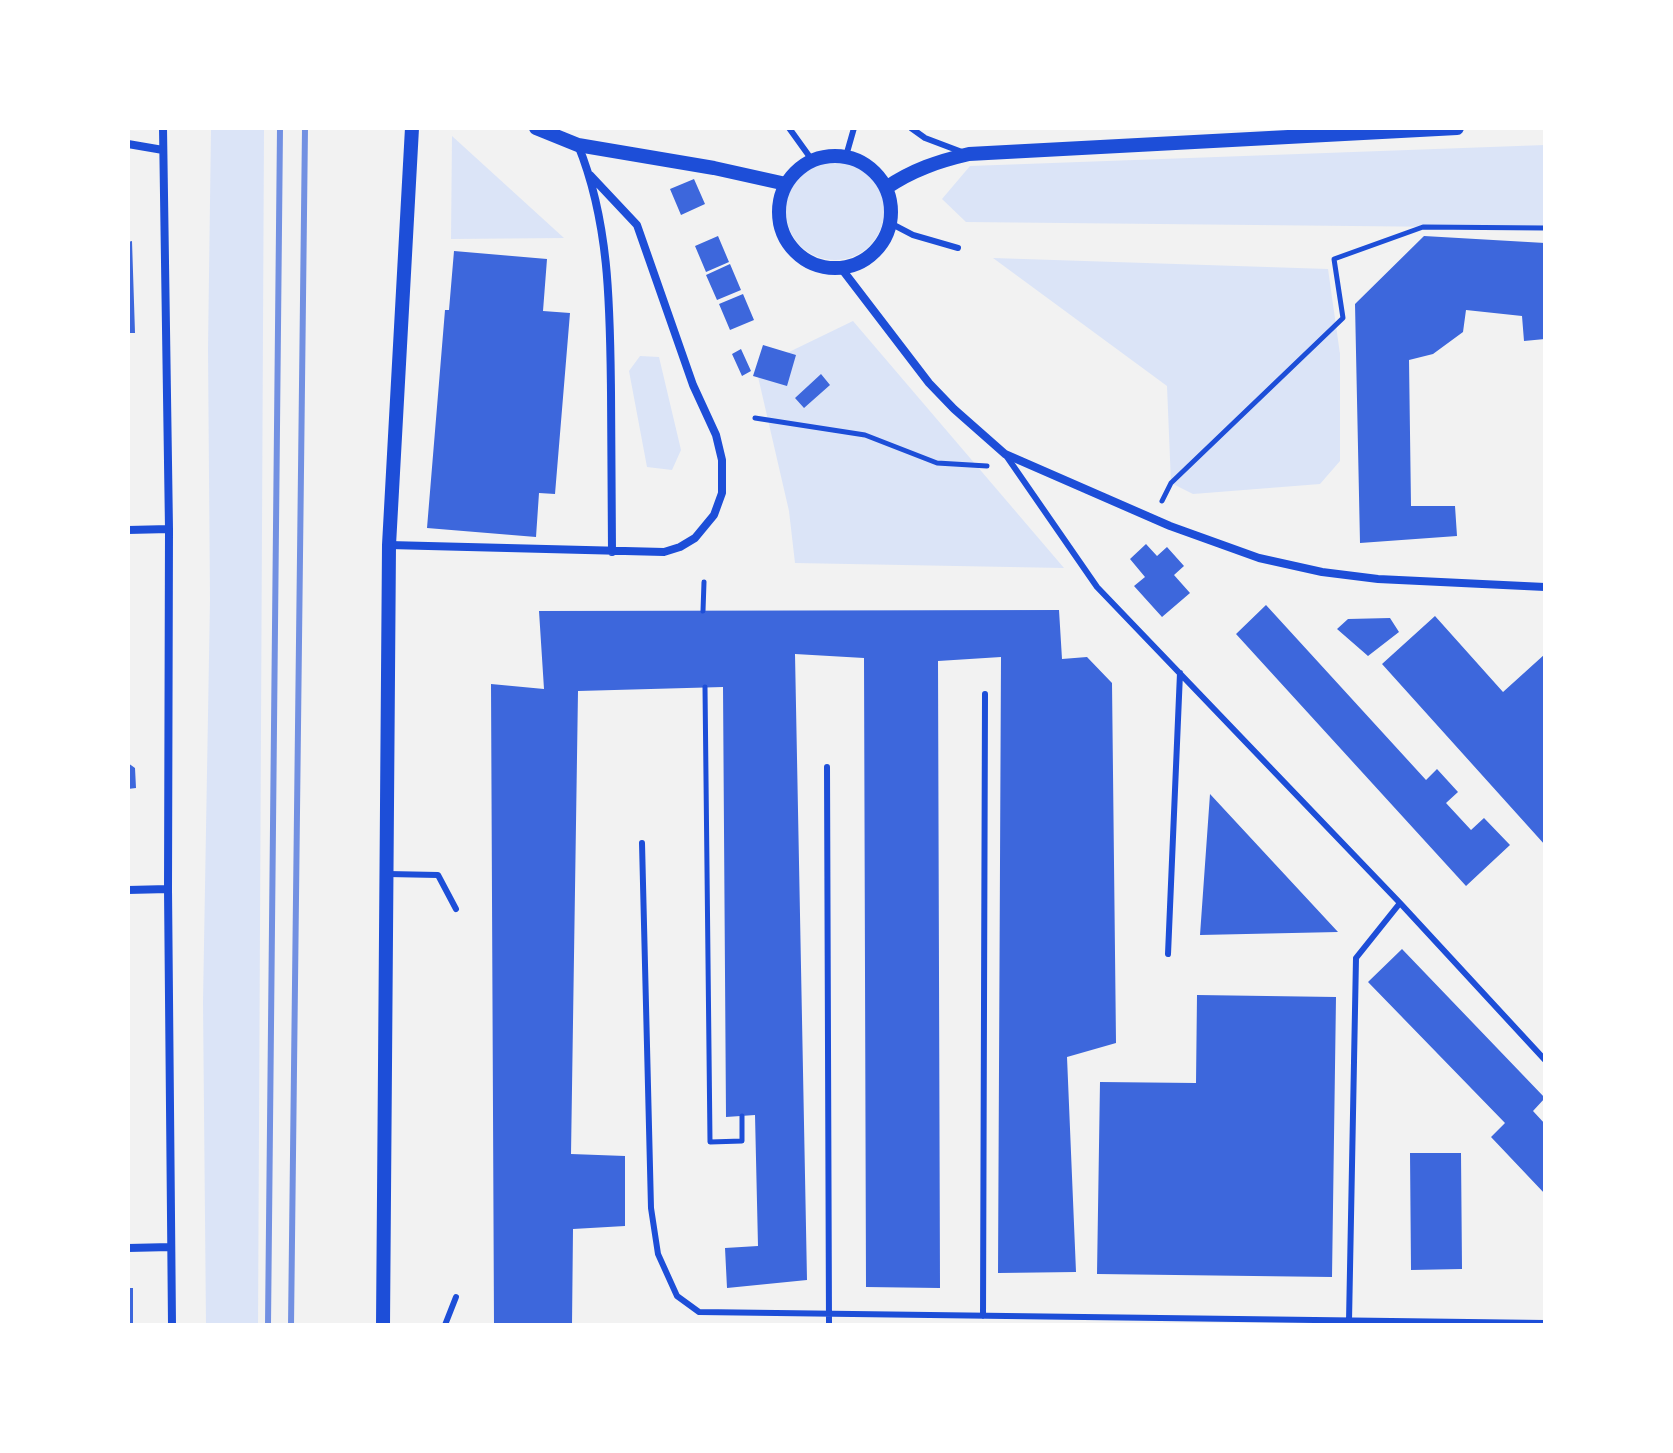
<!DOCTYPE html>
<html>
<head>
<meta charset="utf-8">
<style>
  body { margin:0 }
  #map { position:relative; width:1673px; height:1453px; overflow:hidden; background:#f2f2f2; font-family:"Nunito Sans",sans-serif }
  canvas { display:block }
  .frame { position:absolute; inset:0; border:130px solid #fff; pointer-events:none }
</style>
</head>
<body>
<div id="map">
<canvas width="1673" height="1453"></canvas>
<div class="frame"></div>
</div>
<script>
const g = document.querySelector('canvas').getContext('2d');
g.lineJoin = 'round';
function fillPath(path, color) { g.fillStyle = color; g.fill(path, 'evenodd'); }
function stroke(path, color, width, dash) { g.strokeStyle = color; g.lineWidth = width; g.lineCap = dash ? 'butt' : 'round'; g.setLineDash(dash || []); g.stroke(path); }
const green = new Path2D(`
  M211,128H264L258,1325H206L203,1002L210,600L208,349Z
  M452,136L564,238L451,239Z
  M1545,145V228L966,222L942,199L970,166Z
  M786 211a49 49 0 1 1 98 0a49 49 0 1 1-98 0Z
  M993,258L1328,269L1340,354V461L1320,484L1193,494L1171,483L1167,386Z
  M853,321L1064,568L795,563L789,511L756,368Z
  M640,356L659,357L681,450L672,470L647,467L629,371Z`);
const building = new Path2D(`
  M694,179L705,204L681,215L670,189Z
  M718,236L729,262L706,272L695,246Z
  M1424,236L1545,243V339L1524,341L1522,316L1466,310L1463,332L1433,354L1409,360L1411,506H1455L1457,536L1360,543L1355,304Z
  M132,241L135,333H128V242Z
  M454,251L547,259L543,311L570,313L555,494L539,493L536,537L427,528L445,310H449Z
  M730,264L741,290L717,300L706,275Z
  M743,294L754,320L730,330L719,304Z
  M763,345L796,355L787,386L753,376Z
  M741,349L751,371L742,376L732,354Z
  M821,374L830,385L804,408L795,398Z
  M1146,544L1157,556L1167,547L1184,566L1174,575L1190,593L1162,617L1134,586L1145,577L1130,559Z
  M1266,605L1426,780L1437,769L1458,792L1446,803L1471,830L1484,818L1510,845L1466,886L1236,634Z
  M1059,610L1062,659L1087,657L1112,683L1116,1043L1067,1057L1076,1272L998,1273L1001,657L938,661L940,1288L866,1287L864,658L795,654L807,1280L727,1288L725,1248L758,1246L755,1115L726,1117L723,687L578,691L571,1154L625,1156V1226L573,1229L572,1325H494L491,684L544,689L539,611Z
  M1435,616L1503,692L1545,654V845L1382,664Z
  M1390,618L1399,632L1368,656L1337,629L1348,619Z
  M128,763L135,768L136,788L128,789Z
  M1210,794L1338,932L1200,935Z
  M1402,949L1545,1098L1533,1111L1545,1124V1194L1491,1137L1505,1123L1368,982Z
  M1197,995L1336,997L1332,1277L1097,1274L1100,1082L1196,1083Z
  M1410,1153H1461L1462,1269L1411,1270Z
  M128,1288H133V1325H128Z`);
const path = new Path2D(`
  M755,418L865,435L937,463L987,466
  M1162,501L1171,483L1343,318L1334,259L1423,227L1545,228
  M703,611L704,582
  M705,687L710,1142L742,1141V1116`);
const service = new Path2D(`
  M789,128L812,160
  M911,128L925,138L962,152
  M846,156L854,128
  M890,223L913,235L958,248
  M1005,454L1097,587L1400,903L1545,1060
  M827,767L829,1325
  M642,843L651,1208L658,1254L677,1296L699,1312L1545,1323
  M388,874L438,875L456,909
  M1168,954L1180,673
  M983,1316L985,694
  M1349,1321L1356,958L1400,903
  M445,1325L456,1297`);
const minor = new Path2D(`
  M163,128L169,529L168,889L172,1325
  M128,144L163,150
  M578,145C610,223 610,309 611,392C611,445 612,498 612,552
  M841,268L929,383L954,409L1005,454L1170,526L1259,558L1322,572L1378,579L1545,587
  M128,530L169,529
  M389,545L664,552L680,547L695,538L714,515L722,493V460L716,435L693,385L637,225L590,175
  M128,890L168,889
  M128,1248L171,1247`);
const tertiary = new Path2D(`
  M536,128L578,145L714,168L786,184
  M779 212a56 56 0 1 1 112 0a56 56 0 1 1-112 0Z
  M886,188C912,170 939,161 969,154L1457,128
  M383,1325L389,545L412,128`);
const rail = new Path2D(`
  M268,1325L280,128
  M291,1325L305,128`);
fillPath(green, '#dbe4f7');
fillPath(building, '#3d67dc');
stroke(path, '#1d4ed8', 5);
stroke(service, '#1d4ed8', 6);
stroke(minor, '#1d4ed8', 8);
stroke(tertiary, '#1d4ed8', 14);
stroke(rail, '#7290e2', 6);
</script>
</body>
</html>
